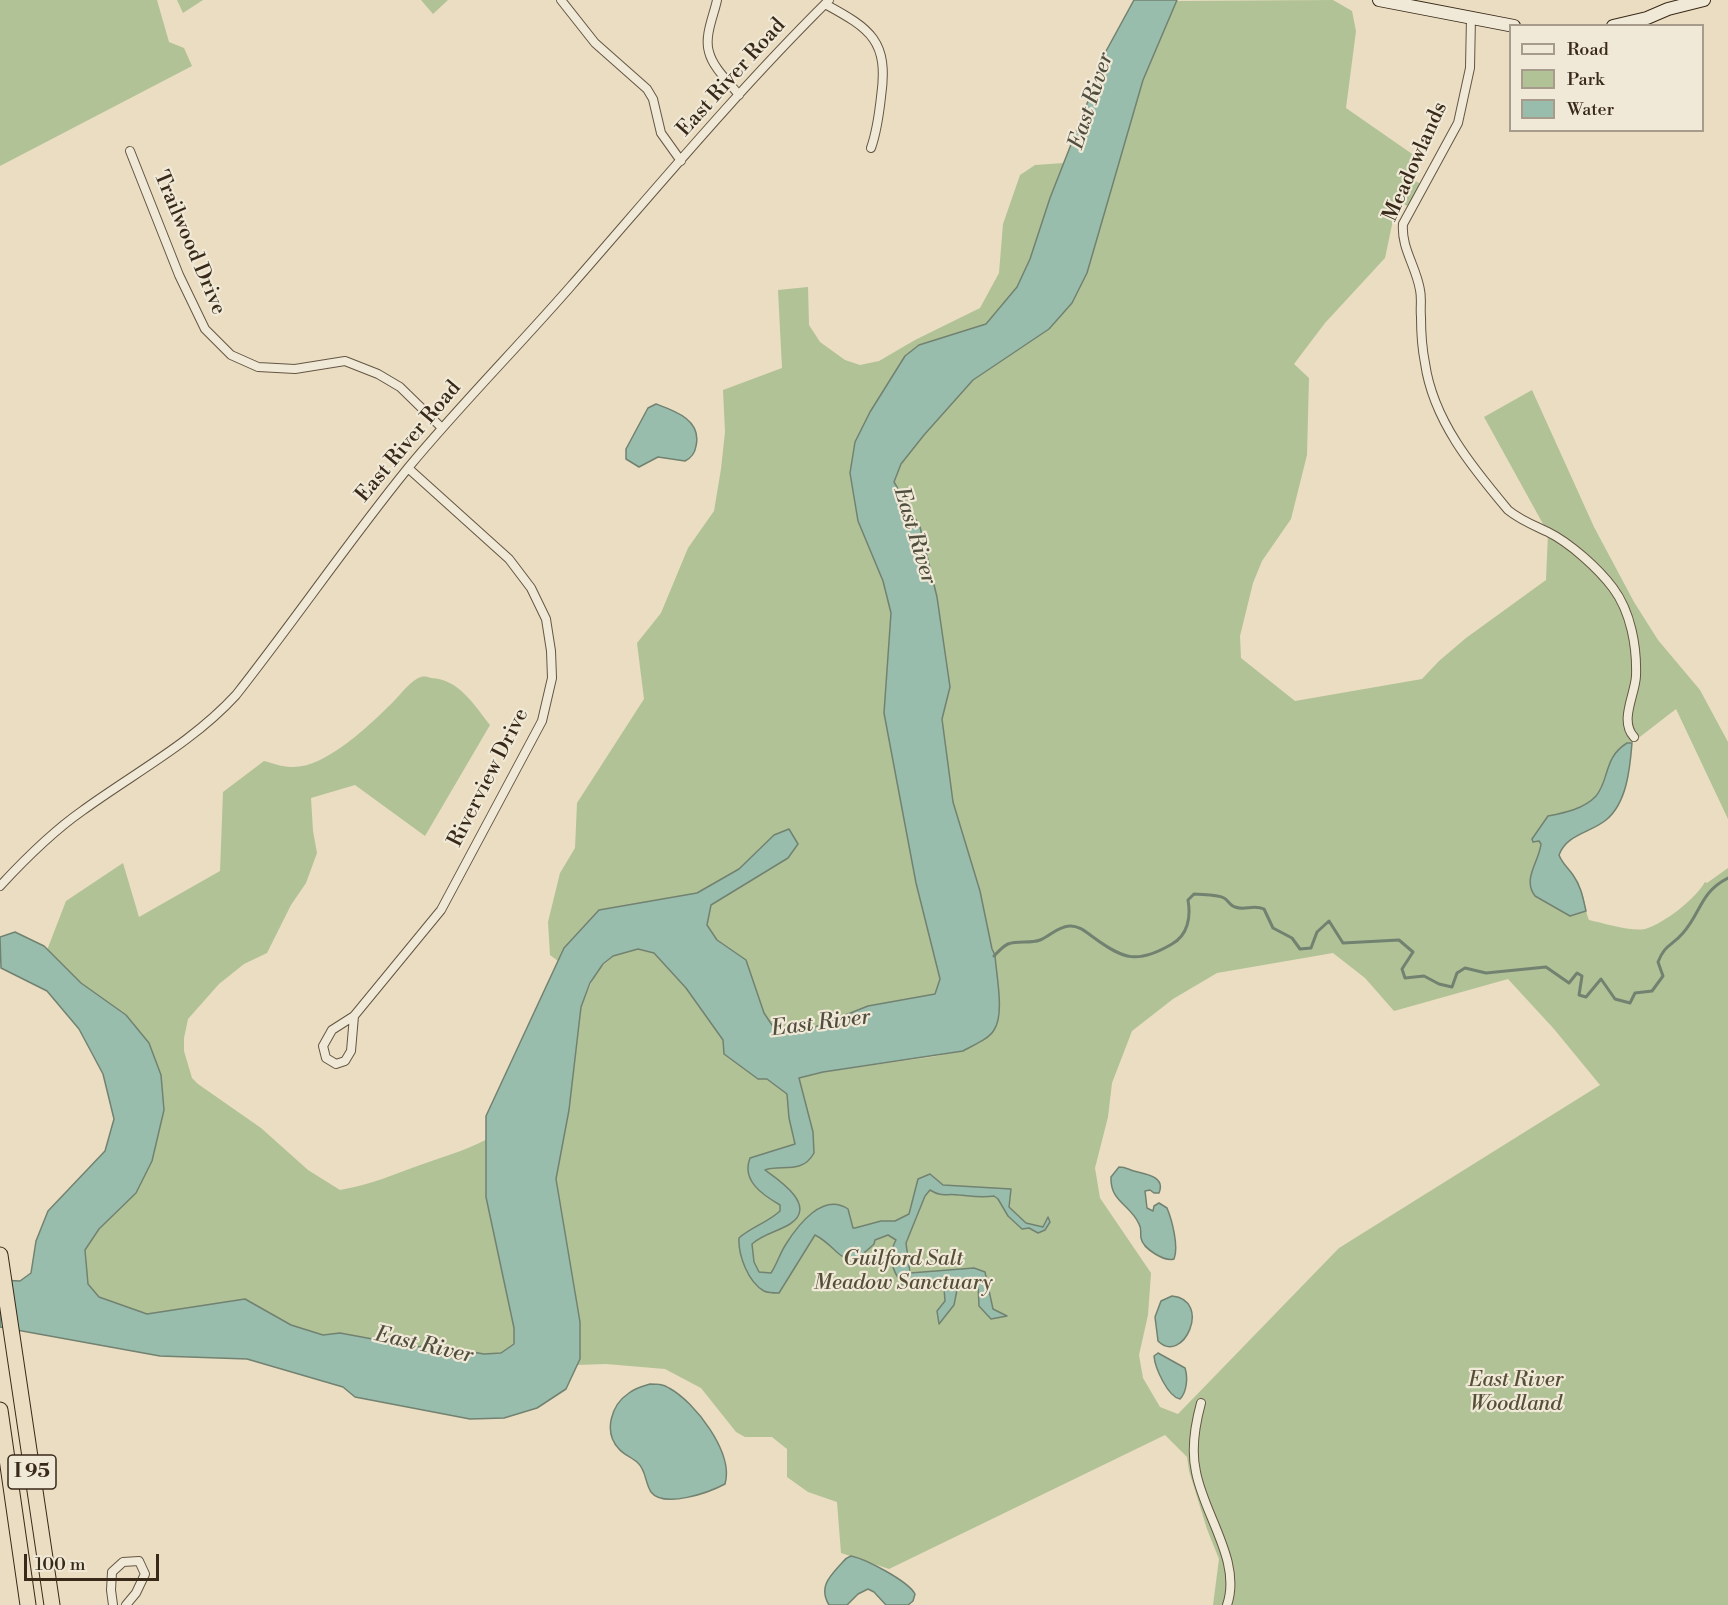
<!DOCTYPE html>
<html>
<head>
<meta charset="utf-8">
<style>
  body { margin:0 }
  #map { position:relative; width:1728px; height:1605px; overflow:hidden; background:#eaddc1; font-family:"Libre Bodoni",serif }
  canvas { display:block }
  .legend { position:absolute; left:1509px; top:24px; width:195px; height:108px; box-sizing:border-box; background:#f1e9d7; border:2px solid #a79c8b; margin:0; padding:8px 10px; list-style:none; font-size:18px; color:#382919 }
  .legend li { display:flex; align-items:center; gap:12px; height:30px }
  .legend b { width:30px; border:2px solid #a79c8b }
  .scale { position:absolute; left:24px; top:1554px; width:135px; height:27px; box-sizing:border-box; border:3px solid #382919; border-top:0; padding-left:8px; font-size:18px; line-height:21px; white-space:nowrap; color:#382919; -webkit-text-stroke:4px #f1e9d7; paint-order:stroke }
</style>
</head>
<body>
<div id="map">
<canvas width="1728" height="1605"></canvas>
<ul class="legend">
<li><b style="height:8px;background:#f1e9d7"></b>Road</li>
<li><b style="height:16px;background:#b1c297"></b>Park</li>
<li><b style="height:16px;background:#99bdac"></b>Water</li>
</ul>
<div class="scale">100 m</div>
</div>
<script>
const g = document.querySelector('canvas').getContext('2d');
g.lineJoin = 'round';
function fillPath(path, color) { g.fillStyle = color; g.fill(path, 'evenodd'); }
function stroke(path, color, width, dash) { g.strokeStyle = color; g.lineWidth = width; g.lineCap = dash ? 'butt' : 'round'; g.setLineDash(dash || []); g.stroke(path); }
function write(font, color, halo, rows, align = 'center') {
  g.font = font + ' "Libre Bodoni",serif'; g.lineWidth = 4.5; g.setLineDash([]); g.textBaseline = 'middle'; g.strokeStyle = halo; g.fillStyle = color; for (const [text, x, y, turn = 0] of rows) {
    g.save(); g.translate(x, y); g.rotate((+turn || 0) * Math.PI / 180); g.textAlign = isNaN(turn) ? turn : align; if (halo) g.strokeText(text, 0, 0); g.fillText(text, 0, 0); g.restore();
  }
}
const green = new Path2D(`
  M0,0H157L169,42L184,48L192,66L0,166Z
  M177,0H203L183,13Z
  M421,0H448L433,14Z
  M1333,0L1352,11L1356,31L1346,108L1415,156L1407,176L1424,186L1412,208L1397,201L1385,258L1325,323L1294,364L1309,378L1307,455L1291,519L1262,561L1253,583L1240,636L1241,658L1295,701L1422,679L1439,661L1466,638L1546,580L1548,533L1484,417L1532,390L1594,527L1634,602L1658,640L1700,690L1728,742V819L1676,709L1632,743C1630,768 1627,803 1606,820C1589,834 1568,833 1559,855C1564,869 1576,878 1582,892C1585,900 1585,911 1589,920C1603,923 1632,932 1645,929C1665,923 1695,899 1705,882L1707,883L1728,868V1605H1213L1219,1559L1207,1529L1189,1471L1187,1457L1165,1435L889,1569L841,1553L837,1502L808,1492L787,1477V1449L772,1437H745L736,1432L701,1388L665,1369L606,1364L577,1365L566,1389L537,1408L504,1418L470,1419L289,1351L59,1320L134,1103L77,1019L54,1000L37,976L66,901L123,863L139,917L220,871L223,792L264,761C272,763 282,767 291,767C325,769 371,724 394,701C401,694 411,680 421,677C424,676 428,677 431,678C459,679 474,705 490,725L425,836L355,785L311,798L313,831L317,853L306,883L291,905L267,953L244,964L219,984L188,1019L184,1038V1051L192,1078L198,1084L261,1128L308,1170L340,1190C370,1185 395,1174 423,1164C448,1155 474,1148 496,1134C522,1117 547,1098 572,1081L581,1007L596,972L613,956L638,949L654,953L686,988L724,1040L758,1079L799,1078L823,1072L931,1057L963,1051L982,1041L999,1014L995,955L992,950L980,891L953,802L942,719L950,687L920,527L894,482L901,464L924,435L973,380L1048,329L1087,273L1143,80L1175,1ZM1333,953L1365,978L1394,1011L1508,979L1554,1029L1600,1085L1339,1248L1178,1414L1160,1407L1143,1378L1139,1355L1148,1315L1151,1273L1100,1198L1095,1168L1108,1117L1112,1083L1132,1031L1173,999L1217,973Z
  M1064,163L1050,198L1030,259L1017,287L986,324L919,345L905,356L870,412L855,442L858,521L883,581L891,613L884,713L916,883L940,979L935,994L868,1006L805,1031L789,1033L774,1028L764,1013L746,960L717,940L707,925L711,905L788,858L774,835L739,869L697,893L599,910L564,948L558,961L550,955L548,922L560,873L575,848L577,803L644,699L637,643L661,613L688,548L714,511L721,469L725,432L723,390L782,368L778,290L808,287L809,325L820,342L845,360L860,365L879,361L915,340L980,308L999,273L1003,224L1020,175L1035,165Z`);
const water = new Path2D(`
  M1134,0H1177L1143,80L1087,273L1072,303L1049,329L973,380L924,435L901,464L894,482L920,527L937,597L950,687L942,719L953,802L980,891L992,949L995,955C996,974 1005,1014 994,1030C988,1040 973,1045 963,1051L823,1072L799,1078L813,1132L814,1153C802,1175 781,1164 765,1170C779,1180 818,1206 790,1224C777,1232 763,1234 752,1244L754,1262L759,1272L771,1273C777,1264 780,1253 786,1244C798,1225 823,1192 848,1209L853,1228H855L881,1221H895L909,1214L918,1179L930,1174L943,1185L1011,1189L1009,1207L1026,1223L1043,1227L1048,1217L1050,1222L1045,1230L1038,1233L1029,1228L1022,1229L1008,1216L998,1199L994,1196C981,1198 971,1196 959,1195C945,1193 943,1198 930,1190L925,1196L906,1243L910,1273L974,1268L985,1272L993,1309L1007,1316L991,1319L979,1306L978,1284L974,1278L959,1280L954,1305L939,1324L937,1311L945,1301L944,1288C930,1285 916,1287 902,1284C892,1270 887,1256 896,1240L888,1235L875,1240L874,1244C842,1276 841,1248 815,1235L779,1293C774,1293 768,1293 764,1291C748,1282 738,1255 739,1238C751,1227 767,1223 780,1211V1205C763,1195 741,1181 750,1158L795,1144L789,1118L787,1094L767,1079H758L724,1054L723,1040L686,988L654,953L638,949L613,956L603,964L590,983L581,1007L569,1110L556,1179L580,1322V1359L566,1389L537,1408L504,1418L470,1419L355,1397L343,1387L247,1359L160,1356L0,1327V1280L20,1281L31,1273L36,1241L48,1211L105,1151L114,1119L103,1074L79,1029L47,991L1,968L0,937L15,932L44,946L81,983L126,1015L149,1043L161,1075L164,1110L152,1161L136,1193L99,1229L85,1250L88,1284L99,1297L147,1314L245,1299L291,1325L323,1335L340,1333L416,1347L432,1345L484,1354L501,1353L514,1344V1328L486,1197V1116L564,948L599,910L697,893L739,869L774,835L789,829L798,844L788,858L711,905L707,925L717,940L746,960L764,1013L774,1028L789,1033L805,1031L868,1006L935,994L940,979L916,883L884,713L891,613L883,581L858,521L850,473L855,442L870,412L905,356L919,345L986,324L1017,287L1030,259L1050,198L1101,68L1105,53Z
  M656,404C675,411 702,420 696,446C695,453 691,458 685,461L658,457L639,467L626,459V449L641,421L648,408Z
  M1627,743H1632C1630,768 1627,803 1606,820C1590,833 1567,834 1559,855C1562,863 1568,868 1573,875C1581,886 1583,898 1586,911L1570,916L1535,896C1522,879 1539,862 1541,844L1539,841L1533,842L1532,839L1548,816C1564,813 1584,809 1596,796C1610,779 1603,758 1627,743Z
  M1119,1167C1125,1167 1128,1169 1134,1171C1145,1174 1166,1176 1159,1193H1154L1150,1190L1145,1191L1147,1208L1153,1211L1154,1206L1159,1203L1167,1208C1172,1220 1179,1247 1174,1259C1165,1262 1143,1249 1141,1238C1140,1232 1142,1229 1139,1224C1130,1204 1110,1202 1111,1177Z
  M1172,1296C1213,1300 1183,1366 1158,1341L1155,1317L1161,1301Z
  M1158,1353L1185,1368C1188,1377 1187,1392 1180,1399C1168,1397 1155,1368 1154,1356Z
  M650,1384C657,1384 663,1384 669,1388C695,1402 734,1453 725,1484C710,1492 664,1509 651,1492C645,1483 646,1470 638,1463C632,1457 624,1455 619,1449C603,1432 611,1405 629,1393C635,1388 643,1386 650,1384Z
  M851,1556C866,1559 908,1581 915,1594L913,1601L908,1605H886L874,1592L868,1589L858,1594L847,1605H829C819,1588 828,1578 840,1565C844,1561 845,1558 851,1556Z`);
const stream = new Path2D(`
  M994,956C998,952 1003,946 1008,944C1018,940 1030,944 1040,940C1050,936 1057,927 1069,926C1078,925 1086,932 1093,937C1124,960 1138,964 1172,944C1188,935 1191,917 1188,900L1194,894C1203,895 1216,894 1224,898C1228,900 1230,906 1235,907C1245,911 1253,904 1264,909L1273,928L1292,938L1300,949L1311,948L1317,932L1329,921L1343,943L1399,940L1413,952L1402,969L1405,978L1424,976L1439,984L1452,987L1457,973L1465,968L1486,973L1546,967L1569,983L1577,973L1582,976L1579,995L1586,997L1601,979L1615,999L1630,1003L1635,993L1652,991L1663,976L1658,962C1665,944 1672,946 1683,933C1701,913 1700,892 1728,878`);
const street = new Path2D(`
  M561,0L595,43L647,89L653,99L661,133L681,161
  M717,0C714,15 704,36 709,52C713,68 729,82 739,95
  M825,4C871,29 889,41 881,97C879,115 877,131 871,148
  M1471,17L1470,68L1458,123L1403,224C1401,248 1416,266 1420,290C1422,299 1420,308 1421,317C1421,333 1422,348 1425,363C1433,420 1472,467 1508,510C1520,520 1533,525 1548,532C1570,543 1598,568 1613,588C1631,612 1637,647 1636,676C1635,695 1619,721 1634,737
  M130,151L179,275L205,329L231,355L258,367L295,369L345,361L378,374L400,387L442,428
  M0,886C25,859 52,832 82,811C134,773 192,743 236,695C295,620 348,542 408,468C460,405 517,348 571,286C655,190 738,90 829,0
  M354,1016L351,1051L345,1061L336,1064L326,1058L323,1046L332,1030L354,1016L441,910L542,721L552,678L551,651L546,619L531,588L509,559L408,468
  M1201,1403C1195,1425 1191,1450 1196,1472C1204,1515 1242,1562 1227,1605
  M113,1605L111,1590L112,1572L123,1562L139,1561L145,1574L136,1593L126,1605`);
const secondary = new Path2D(`
  M1379,0L1514,26
  M1613,26L1647,18L1668,9L1704,0`);
const highway = new Path2D(`
  M0,1255L52,1605
  M0,1410L28,1605`);
const shields = [
  [32,1472,48]
];
const shieldNames = [
  ["I 95",32,1472]
];
const streetNames = [
  ["East River Road",732,78,-48],
  ["Meadowlands",1416,162,-66],
  ["Trailwood Drive",189,243,67],
  ["East River Road",409,442,-50],
  ["Riverview Drive",489,778,-63]
];
const parkNames = [
  ["Guilford Salt",903,1260],
  ["Meadow Sanctuary",903,1284],
  ["East River",1516,1381],
  ["Woodland",1516,1405]
];
const waterNames = [
  ["East River",1092,101,-72],
  ["East River",914,536,73],
  ["East River",821,1024,-7],
  ["East River",424,1346,13]
];
fillPath(green, '#b1c297');
fillPath(water, '#99bdac');
stroke(water, '#728271', 1.5);
stroke(stream, '#728271', 3);
stroke(street, '#645643', 10);
stroke(secondary, '#382919', 14);
stroke(highway, '#382919', 17);
stroke(street, '#f1e9d7', 8);
stroke(secondary, '#f1e9d7', 12);
stroke(highway, '#eaddc1', 15);
for (const [x, y, w] of shields) { const box = new Path2D(); box.roundRect(x - w / 2, y - 17, w, 34, 4.5); g.fillStyle = '#f1e9d7'; g.fill(box); stroke(box, '#382919', 1.5); }
write('bold 20px', '#382919', null, shieldNames);
write('21px', '#382919', '#f1e9d7', streetNames);
write('italic 21px', '#564f38', '#f1e9d7', parkNames);
write('italic 22px', '#504e3e', '#f1e9d7', waterNames);
</script>
</body>
</html>
